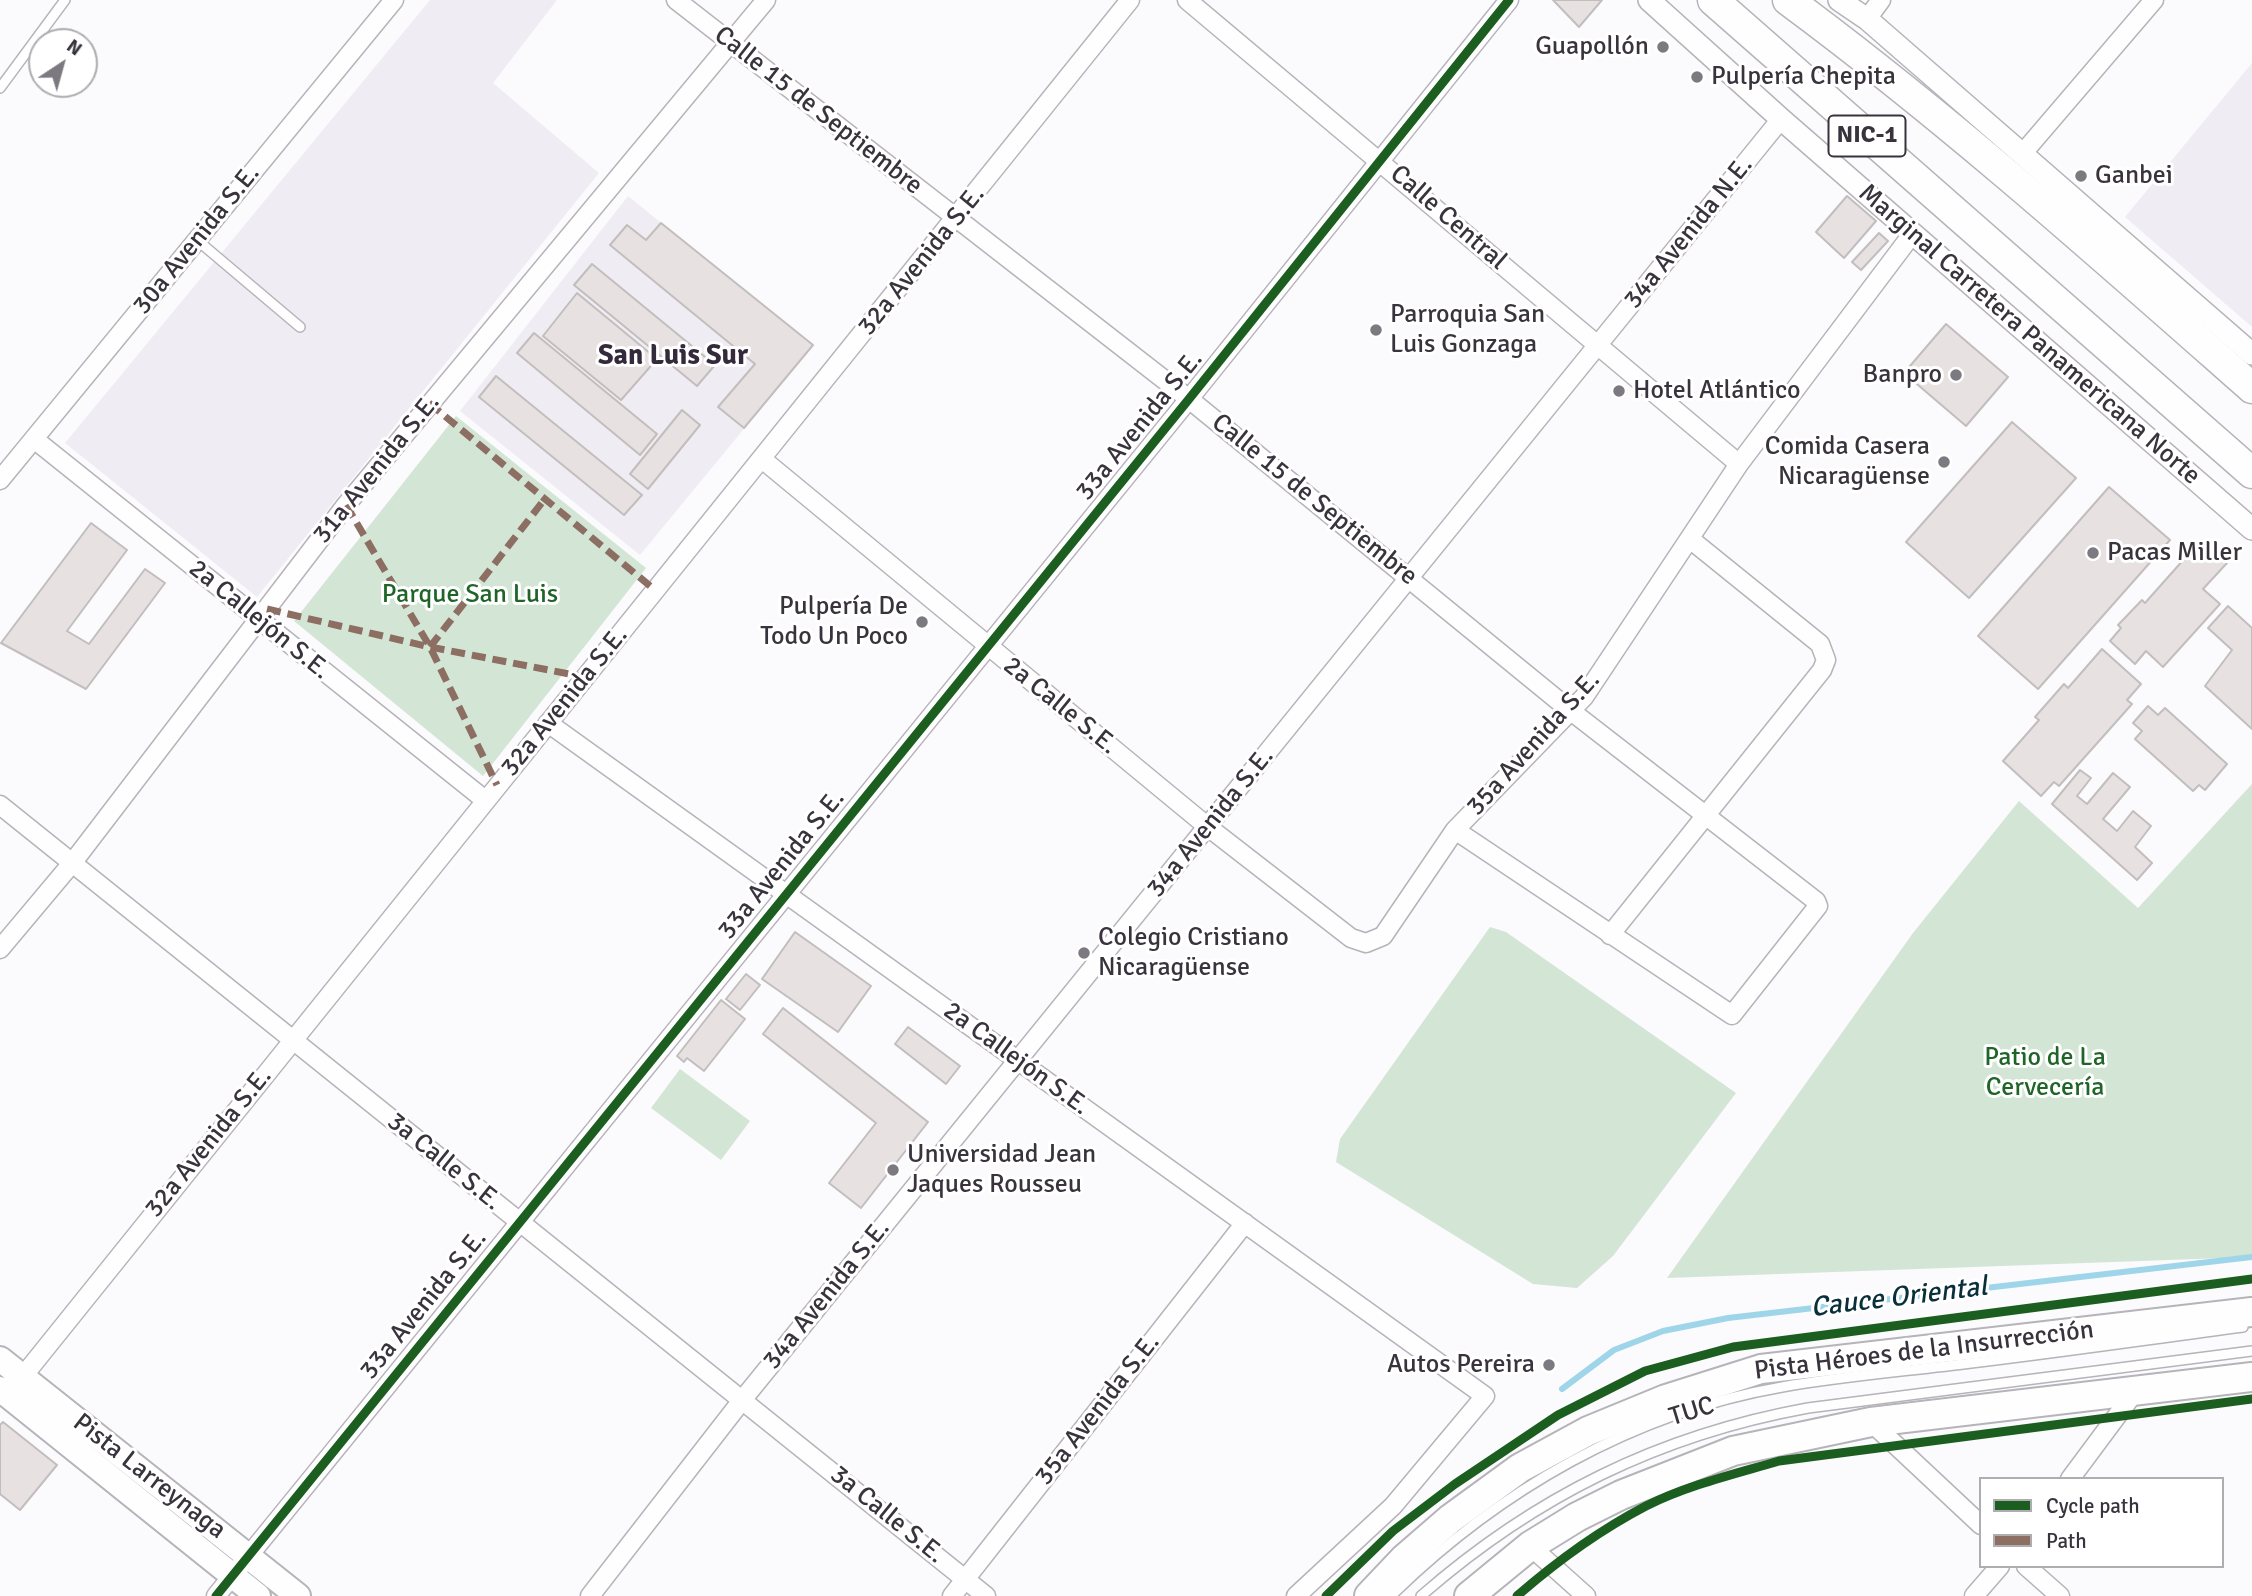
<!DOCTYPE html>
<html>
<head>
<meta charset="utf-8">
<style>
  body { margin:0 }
  #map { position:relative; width:2252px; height:1596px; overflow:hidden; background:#fbfafd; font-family:Signika,sans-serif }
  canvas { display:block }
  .legend { position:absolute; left:1979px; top:1477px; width:245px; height:91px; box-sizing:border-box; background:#fff; border:2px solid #afadb1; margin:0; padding:9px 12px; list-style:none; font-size:21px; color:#38333d }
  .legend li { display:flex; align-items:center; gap:14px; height:35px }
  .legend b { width:35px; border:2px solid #afadb1 }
  .north { position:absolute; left:28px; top:28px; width:70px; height:70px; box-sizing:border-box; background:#fff; border:2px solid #afadb1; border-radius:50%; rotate:36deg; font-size:19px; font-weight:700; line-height:28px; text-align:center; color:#38333d }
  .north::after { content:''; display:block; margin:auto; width:24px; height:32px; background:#7c7980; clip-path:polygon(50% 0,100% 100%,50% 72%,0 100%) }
</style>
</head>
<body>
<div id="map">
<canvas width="2252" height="1596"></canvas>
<ul class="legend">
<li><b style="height:9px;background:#1b5e20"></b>Cycle path</li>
<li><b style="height:9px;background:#8d6e63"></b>Path</li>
</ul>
<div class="north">N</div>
</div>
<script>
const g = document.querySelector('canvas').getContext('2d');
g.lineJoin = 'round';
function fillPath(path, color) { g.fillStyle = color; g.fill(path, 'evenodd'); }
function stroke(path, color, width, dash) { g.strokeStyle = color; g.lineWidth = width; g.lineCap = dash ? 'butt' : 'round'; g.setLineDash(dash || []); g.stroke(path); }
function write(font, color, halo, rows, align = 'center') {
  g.font = font + ' Signika,sans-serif'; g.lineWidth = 6; g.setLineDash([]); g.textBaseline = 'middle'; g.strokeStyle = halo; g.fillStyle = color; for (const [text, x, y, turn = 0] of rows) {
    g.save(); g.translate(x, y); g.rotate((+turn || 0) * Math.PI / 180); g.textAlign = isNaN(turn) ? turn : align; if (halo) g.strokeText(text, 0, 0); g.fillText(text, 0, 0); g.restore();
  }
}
const built = new Path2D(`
  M430,0H557L493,83L599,173L257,597L65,443Z
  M2252,63V327L2125,217Z
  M628,196L813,345L640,555L460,411Z`);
const green = new Path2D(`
  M456,416L646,568L483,776L294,621Z
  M2252,784V1257L1667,1278L1913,933L2019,801L2138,908Z
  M1490,927L1506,932L1736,1093L1613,1256L1577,1288L1533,1284L1336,1162L1340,1139Z
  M680,1069L750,1121L721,1160L651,1108Z`);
const stream = new Path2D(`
  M1562,1389L1614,1350L1663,1331L1728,1318L2252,1257`);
const building = new Path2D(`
  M1553,0H1602L1579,27Z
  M1847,196L1876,221L1844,258L1816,232Z
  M661,223L813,345L744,428L718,407L755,364L610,245L627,225L646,240Z
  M1879,233L1888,241L1861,270L1852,262Z
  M592,264L715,365L697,386L574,285Z
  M577,293L657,359L621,400L543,336Z
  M1946,324L2008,377L1966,426L1904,373Z
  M534,333L657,434L640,455L517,353Z
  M496,376L642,495L624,515L479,397Z
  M682,410L700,425L648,489L630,474Z
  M2012,422L2076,478L1969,598L1906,542Z
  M2109,487L2170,540L2038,689L1978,636Z
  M91,523L127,550L67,631L89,644L145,569L165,583L86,689L1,643Z
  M2201,540L2227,563L2203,589L2220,604L2163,667L2146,651L2135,664L2110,641L2121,628L2118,625L2142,600L2145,603Z
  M2228,606L2252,628V729L2205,686L2232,650L2208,628Z
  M2102,649L2141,684L2127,700L2132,704L2059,786L2054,782L2041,796L2003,761L2039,720L2035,717L2064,684L2068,688Z
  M2148,706L2158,715L2165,708L2227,764L2205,790L2199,785L2193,791L2135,739L2142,731L2133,723Z
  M2080,770L2091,778L2077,796L2087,804L2113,773L2130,787L2103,819L2117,831L2133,811L2151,826L2135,847L2152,863L2137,880L2052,804Z
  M795,932L871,986L838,1032L762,979Z
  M746,974L760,985L740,1010L726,999Z
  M721,1000L745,1019L704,1071L687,1058L684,1062L677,1056Z
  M783,1008L928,1122L861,1208L829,1183L876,1123L763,1034Z
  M908,1027L960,1066L946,1084L895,1044Z
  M3,1422L57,1465L20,1510L0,1494V1425Z`);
const service = new Path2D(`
  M0,88L65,0
  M197,240L300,327
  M1391,1596C1498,1491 1632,1413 1782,1387C1844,1376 1908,1371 1971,1363C2062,1352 2152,1339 2243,1327
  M1421,1596C1534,1497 1659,1435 1808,1408L2252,1351`);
const minor = new Path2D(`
  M676,0L1189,399L1571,711L1816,901L1818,906L1732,1015L1455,830
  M1187,0L1739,464
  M1867,19L1881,0
  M2023,153L2154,0
  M34,439L485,800
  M762,459L1208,827L1351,938L1366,943L1383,936L1455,830L1584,697L1739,464L1913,233
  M0,480L394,0
  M548,723L1485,1396L1393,1506L1296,1596
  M0,805L986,1596
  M1610,935L1822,670L1826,660L1820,644L1690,539
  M0,949L73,862L346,505L766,0
  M16,1385L1130,0
  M1871,1422L1981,1525
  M2070,1479L2134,1393
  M1530,1546L1586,1596
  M2026,1566L2060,1596
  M216,1596L1189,399L1509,0
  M590,1596L743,1399L1781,119
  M952,1596L1245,1223
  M1974,1596L2000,1566`);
const tertiary = new Path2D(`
  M1649,0L1781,119L2252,529
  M1839,0L1867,19L2252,354`);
const secondary = new Path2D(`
  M0,1359L298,1596
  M0,1389L258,1596`);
const primary = new Path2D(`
  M1369,1596L1405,1558L1450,1519L1520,1468L1588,1431L1666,1399L1761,1369L2252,1312
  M1469,1596L1530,1546L1577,1517L1621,1495L1733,1451L1871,1422L2252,1377`);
const trunk = new Path2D(`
  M1713,0L2252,473
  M1788,0C1950,120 2101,255 2252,388`);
const quiet = new Path2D(`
  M429,403L655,590
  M346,505L430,647L497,785
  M267,609L430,647L585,677
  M430,647L544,500`);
const cycleway = new Path2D(`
  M216,1596L1189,399L1509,0
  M1326,1596L1393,1531L1455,1484L1558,1415L1645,1371L1733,1347L2252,1279
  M1517,1596C1556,1562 1600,1530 1646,1506C1688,1485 1735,1474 1779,1461L2252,1399`);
const markers = [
  [1663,47,7,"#7c7980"],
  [1697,77,7,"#7c7980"],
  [2081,176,7,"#7c7980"],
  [1376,330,7,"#7c7980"],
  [1956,375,7,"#7c7980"],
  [1619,391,7,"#7c7980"],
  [1944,462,7,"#7c7980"],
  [2093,553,7,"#7c7980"],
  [922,622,7,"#7c7980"],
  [1084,953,7,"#7c7980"],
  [893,1170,7,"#7c7980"],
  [1549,1365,7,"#7c7980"]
];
const shields = [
  [1867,136,77]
];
const shieldNames = [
  ["NIC-1",1867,136]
];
const poiNames = [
  ["Guapollón",1649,47,"right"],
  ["Pulpería Chepita",1711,77],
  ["Ganbei",2095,176],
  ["Parroquia San",1390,315],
  ["Luis Gonzaga",1390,345],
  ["Banpro",1942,375,"right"],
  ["Hotel Atlántico",1633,391],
  ["Comida Casera",1930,447,"right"],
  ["Nicaragüense",1930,477,"right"],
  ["Pacas Miller",2107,553],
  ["Pulpería De",908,607,"right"],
  ["Todo Un Poco",908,637,"right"],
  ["Colegio Cristiano",1098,938],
  ["Nicaragüense",1098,968],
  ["Universidad Jean",907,1155],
  ["Jaques Rousseu",907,1185],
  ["Autos Pereira",1535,1365,"right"]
];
const streetNames = [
  ["Calle 15 de Septiembre",818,111,38],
  ["Calle Central",1448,218,41],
  ["34a Avenida N.E.",1689,233,-51],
  ["30a Avenida S.E.",197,240,-51],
  ["32a Avenida S.E.",922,261,-51],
  ["Marginal Carretera Panamericana Norte",2029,335,41],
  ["33a Avenida S.E.",1140,426,-51],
  ["31a Avenida S.E.",377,469,-51],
  ["Calle 15 de Septiembre",1314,500,39],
  ["2a Callejón S.E.",259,620,39],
  ["32a Avenida S.E.",565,702,-51],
  ["2a Calle S.E.",1060,706,39],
  ["35a Avenida S.E.",1534,744,-48],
  ["34a Avenida S.E.",1211,823,-51],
  ["33a Avenida S.E.",782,865,-51],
  ["2a Callejón S.E.",1016,1059,36],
  ["32a Avenida S.E.",209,1143,-51],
  ["3a Calle S.E.",444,1162,39],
  ["34a Avenida S.E.",827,1295,-51],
  ["33a Avenida S.E.",424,1305,-51],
  ["Pista Héroes de la Insurrección",1924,1351,-7],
  ["35a Avenida S.E.",1098,1410,-52],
  ["TUC",1692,1412,-17],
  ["Pista Larreynaga",149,1477,38],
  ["3a Calle S.E.",887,1515,39]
];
const parkNames = [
  ["Parque San Luis",470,595],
  ["Patio de La",2045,1058],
  ["Cervecería",2045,1088]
];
const neighbourhoodNames = [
  ["San Luis Sur",673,357]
];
const waterNames = [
  ["Cauce Oriental",1899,1298,-7]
];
fillPath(built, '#f0ecf4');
fillPath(green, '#d3e5d5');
stroke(stream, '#9fd5e9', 6);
fillPath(building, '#e7e2e1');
stroke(building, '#c2bebd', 2);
stroke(service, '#b6b3b9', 12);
stroke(minor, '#b6b3b9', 21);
stroke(tertiary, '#b6b3b9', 24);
stroke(secondary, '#b6b3b9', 28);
stroke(primary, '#b6b3b9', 32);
stroke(trunk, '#b6b3b9', 33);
stroke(service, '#fefeff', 9);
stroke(minor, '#fefeff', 18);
stroke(tertiary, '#fefeff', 21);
stroke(secondary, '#fefeff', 24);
stroke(primary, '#fefeff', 28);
stroke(trunk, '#fefeff', 30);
stroke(quiet, '#8d6e63', 7, [14, 7]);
stroke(cycleway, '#1b5e20', 9);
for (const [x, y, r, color] of markers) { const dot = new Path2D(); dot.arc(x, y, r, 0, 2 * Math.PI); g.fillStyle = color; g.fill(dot); stroke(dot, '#fff', 2.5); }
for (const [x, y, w] of shields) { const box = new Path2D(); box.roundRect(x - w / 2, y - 20.5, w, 41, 5); g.fillStyle = '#fff'; g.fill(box); stroke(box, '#38333d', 2); }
write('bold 24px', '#38333d', null, shieldNames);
write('26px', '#38333d', '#fff', poiNames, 'left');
write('26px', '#38333d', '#fff', streetNames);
write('26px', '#206528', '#fff', parkNames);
write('bold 28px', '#342a3c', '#fff', neighbourhoodNames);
write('italic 28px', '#082f3a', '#fff', waterNames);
</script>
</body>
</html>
